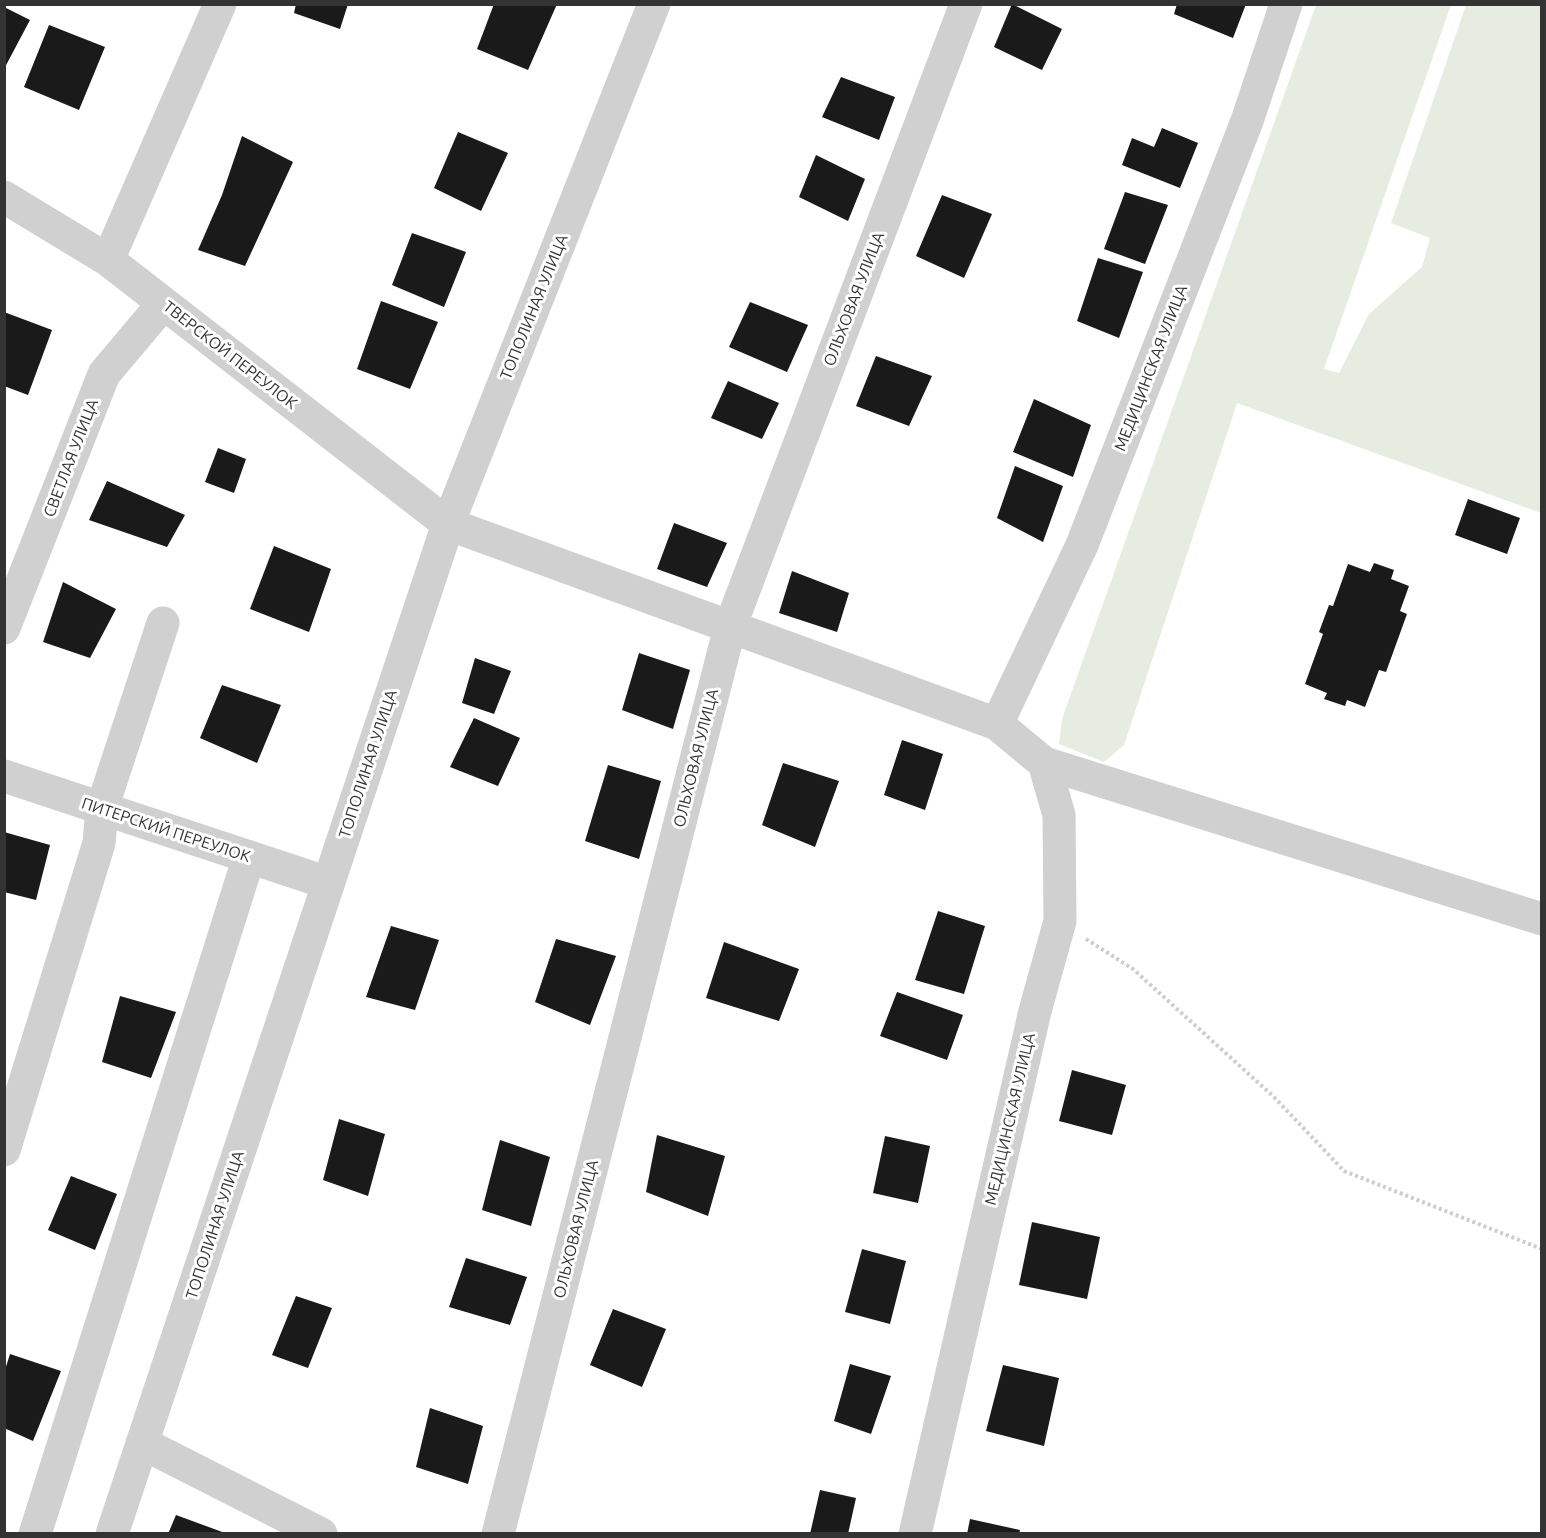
<!DOCTYPE html>
<html>
<head>
<meta charset="utf-8">
<style>
  body { margin:0 }
  #map { position:relative; width:1546px; height:1538px; overflow:hidden; background:#fff; font-family:Ubuntu,sans-serif }
  canvas { display:block }
  .frame { position:absolute; inset:0; border:6px solid #333; pointer-events:none }
</style>
</head>
<body>
<div id="map">
<canvas width="1546" height="1538"></canvas>
<div class="frame"></div>
</div>
<script>
const g = document.querySelector('canvas').getContext('2d');
g.lineJoin = 'round';
function fillPath(path, color) { g.fillStyle = color; g.fill(path, 'evenodd'); }
function stroke(path, color, width, dash) { g.strokeStyle = color; g.lineWidth = width; g.lineCap = dash ? 'butt' : 'round'; g.setLineDash(dash || []); g.stroke(path); }
function write(font, color, halo, rows, align = 'center') {
  g.font = font + ' Ubuntu,sans-serif'; g.lineWidth = 6; g.setLineDash([]); g.textBaseline = 'middle'; g.strokeStyle = halo; g.fillStyle = color; for (const [text, x, y, turn = 0] of rows) {
    g.save(); g.translate(x, y); g.rotate((+turn || 0) * Math.PI / 180); g.textAlign = isNaN(turn) ? turn : align; if (halo) g.strokeText(text, 0, 0); g.fillText(text, 0, 0); g.restore();
  }
}
const green = new Path2D(`
  M1316,5H1451L1324,369L1339,373L1369,314L1422,267L1430,238L1391,223L1466,5H1541V513L1237,403L1124,745L1104,762L1059,744L1062,719Z`);
const building = new Path2D(`
  M296,4H348L340,29L294,13Z
  M494,4H557L528,70L477,49Z
  M1012,4L1062,29L1042,70L994,47Z
  M1177,4H1246L1233,38L1174,14Z
  M4,7L30,20L4,69Z
  M49,25L105,47L79,110L24,87Z
  M841,77L895,97L879,140L822,117Z
  M1162,128L1198,143L1180,188L1122,165L1132,138L1154,147Z
  M458,132L508,153L481,211L434,188Z
  M242,136L293,162L245,266L198,250L222,195Z
  M816,155L865,179L848,221L799,197Z
  M1125,192L1168,205L1145,264L1104,249Z
  M942,195L992,214L964,278L916,256Z
  M412,233L466,252L444,307L392,285Z
  M1098,258L1143,272L1119,338L1077,321Z
  M381,301L438,322L410,389L357,369Z
  M750,302L808,325L787,372L729,347Z
  M4,312L52,330L28,395L4,386Z
  M876,356L932,376L909,426L856,406Z
  M728,381L779,403L762,439L711,418Z
  M1034,399L1091,425L1073,477L1013,452Z
  M218,448L246,459L234,493L205,482Z
  M1015,466L1063,486L1043,542L997,518Z
  M107,481L185,515L167,547L89,520Z
  M1468,499L1520,518L1507,554L1455,535Z
  M674,523L727,543L707,587L657,569Z
  M274,546L331,569L309,632L250,609Z
  M1374,563L1394,570L1391,579L1409,586L1400,611L1407,614L1386,672L1379,670L1365,707L1347,700L1345,706L1324,699L1327,693L1305,684L1323,634L1319,632L1329,605L1333,606L1348,564L1370,572Z
  M792,571L849,593L837,632L779,613Z
  M63,582L116,609L90,658L43,642Z
  M639,653L690,670L673,729L622,710Z
  M475,658L511,671L494,714L462,703Z
  M222,685L281,705L257,763L200,738Z
  M474,718L520,738L498,786L450,767Z
  M902,740L943,754L925,810L884,795Z
  M783,763L839,781L815,847L762,825Z
  M608,765L661,781L639,859L585,841Z
  M4,832L50,845L36,900L4,892Z
  M938,911L985,926L964,994L915,980Z
  M391,926L439,940L415,1010L366,997Z
  M556,939L616,956L590,1025L535,1002Z
  M724,942L799,969L779,1021L706,998Z
  M897,992L963,1015L947,1060L880,1036Z
  M120,996L176,1012L151,1078L102,1062Z
  M1072,1070L1126,1085L1112,1135L1059,1121Z
  M339,1119L385,1134L368,1196L323,1180Z
  M657,1135L725,1156L708,1216L646,1192Z
  M885,1136L930,1146L918,1203L873,1193Z
  M500,1140L550,1157L531,1226L482,1210Z
  M71,1176L117,1194L95,1250L48,1230Z
  M1032,1222L1100,1237L1087,1299L1019,1285Z
  M862,1249L906,1261L890,1324L845,1312Z
  M466,1258L527,1277L510,1325L449,1307Z
  M296,1296L332,1308L308,1368L272,1355Z
  M613,1309L666,1329L642,1387L590,1365Z
  M10,1354L61,1371L33,1441L4,1428V1373Z
  M850,1364L891,1376L871,1434L834,1421Z
  M1003,1365L1059,1378L1044,1446L986,1431Z
  M430,1408L483,1426L468,1484L416,1467Z
  M820,1490L856,1498L848,1534H810Z
  M176,1515L225,1533V1534H168Z
  M970,1519L1020,1530L1019,1534H967Z`);
const path = new Path2D(`
  M1086,939L1133,969L1274,1097L1344,1171L1542,1249`);
const minor = new Path2D(`
  M4,197L108,260L448,524L997,724L1044,763L1059,815L1060,921L1035,1011L915,1534
  M108,260L220,4
  M4,628L104,374L163,304
  M997,724L1082,545L1247,121L1286,4
  M1044,763L1542,919
  M4,776L328,883
  M4,1150L99,843L102,808L163,623
  M142,1443L321,1534
  M35,1534L249,857
  M112,1534L448,524L654,4
  M498,1534L730,627L966,4`);
const streetNames = [
  ["ОЛЬХОВАЯ УЛИЦА",854,299,-69],
  ["ТОПОЛИНАЯ УЛИЦА",534,307,-68],
  ["ТВЕРСКОЙ ПЕРЕУЛОК",230,355,38],
  ["МЕДИЦИНСКАЯ УЛИЦА",1151,368,-69],
  ["СВЕТЛАЯ УЛИЦА",71,458,-69],
  ["ОЛЬХОВАЯ УЛИЦА",696,758,-76],
  ["ТОПОЛИНАЯ УЛИЦА",368,764,-72],
  ["ПИТЕРСКИЙ ПЕРЕУЛОК",166,830,18],
  ["МЕДИЦИНСКАЯ УЛИЦА",1010,1119,-77],
  ["ТОПОЛИНАЯ УЛИЦА",215,1225,-72],
  ["ОЛЬХОВАЯ УЛИЦА",576,1229,-76]
];
fillPath(green, '#e6ecdf');
fillPath(building, '#1a1a1a');
stroke(path, '#cdcdcd', 4, [3, 3]);
stroke(minor, '#d0d0d0', 33);
write('16px', '#333', '#fff', streetNames);
</script>
</body>
</html>
